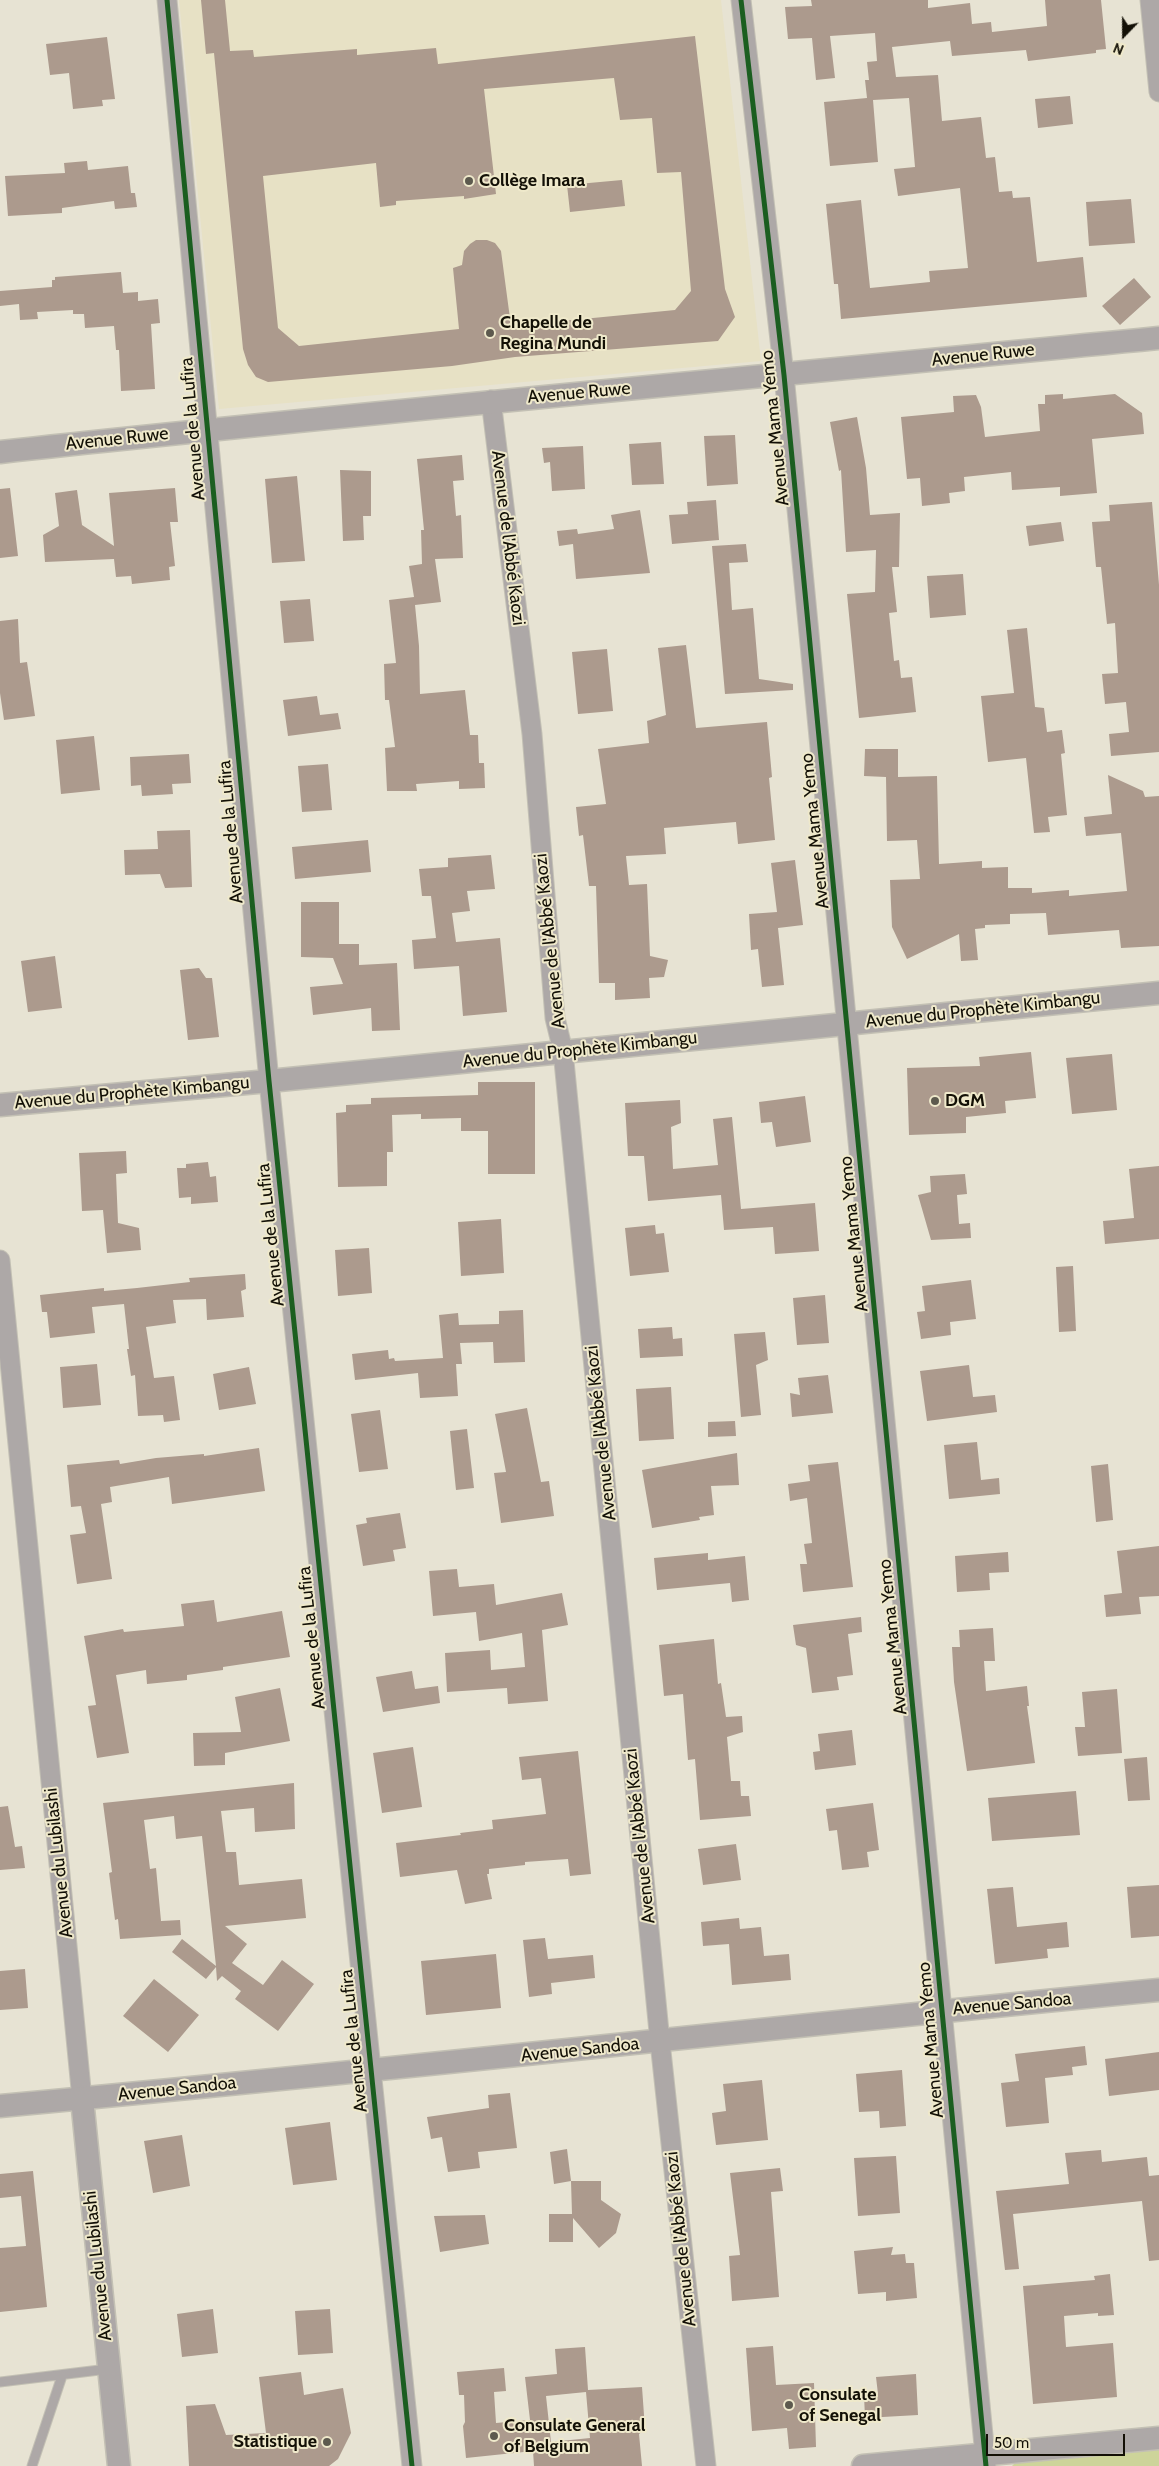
<!DOCTYPE html>
<html>
<head>
<meta charset="utf-8">
<style>
  body { margin:0 }
  #map { position:relative; width:1159px; height:2466px; overflow:hidden; background:#e7e3d3; font-family:Cabin,sans-serif }
  canvas { display:block }
  .north { position:absolute; left:1099px; top:10px; width:50px; height:50px; -webkit-text-stroke:4px #efe9cb; paint-order:stroke; rotate:202deg; font-size:14px; font-weight:700; line-height:20px; text-align:center; color:#131006 }
  .north::after { content:''; display:block; margin:auto; width:18px; height:22px; background:#131006; clip-path:polygon(50% 0,100% 100%,50% 72%,0 100%) }
  .scale { position:absolute; left:986px; top:2434px; width:139px; height:22px; box-sizing:border-box; border:2px solid #131006; border-top:0; padding-left:6px; font-size:15px; line-height:18px; white-space:nowrap; color:#131006; -webkit-text-stroke:4px #efe9cb; paint-order:stroke }
</style>
</head>
<body>
<div id="map">
<canvas width="1159" height="2466"></canvas>
<div class="north">N</div>
<div class="scale">50 m</div>
</div>
<script>
const g = document.querySelector('canvas').getContext('2d');
g.lineJoin = 'round';
function fillPath(path, color) { g.fillStyle = color; g.fill(path, 'evenodd'); }
function stroke(path, color, width, dash) { g.strokeStyle = color; g.lineWidth = width; g.lineCap = dash ? 'butt' : 'round'; g.setLineDash(dash || []); g.stroke(path); }
function write(font, color, halo, rows, align = 'center') {
  g.font = font + ' Cabin,sans-serif'; g.lineWidth = 4; g.setLineDash([]); g.textBaseline = 'middle'; g.strokeStyle = halo; g.fillStyle = color; for (const [text, x, y, turn = 0] of rows) {
    g.save(); g.translate(x, y); g.rotate((+turn || 0) * Math.PI / 180); g.textAlign = isNaN(turn) ? turn : align; if (halo) g.strokeText(text, 0, 0); g.fillText(text, 0, 0); g.restore();
  }
}
const built = new Path2D(`
  M179,0H721L761,361L219,409Z`);
const green = new Path2D(`
  M1159,2447V2466H1012L1018,2460Z`);
const building = new Path2D(`
  M201,0H225L230,51L253,50L254,57L357,49V55L436,48L438,64L695,36L725,289L735,317L718,341L515,357L452,366L268,382L256,377L248,365L243,349L214,53L206,54ZM614,78L620,120L652,118L657,173L681,172L691,291L675,310L511,326L501,251L495,243L487,240H476L470,244L464,251L462,265L453,268L459,329L299,346L278,328L263,176L376,163L380,207L396,205V201L464,196V199L496,194L484,89Z
  M811,0H928V8L970,3L972,24L991,22L992,32L1047,26L1045,0H1101L1106,49L1096,50V53L1028,61L1026,50L952,56L950,41L892,47L896,77L938,75L942,121L981,117L986,158L995,157L999,192L1012,191L1013,198L1030,197L1037,262L1083,257L1087,297L841,319L838,284H834L826,204L861,200L870,288L930,282L929,271L968,268L960,188L898,196L894,169L915,167L909,98L873,100L878,162L830,166L824,102L867,98L865,80H869L867,62L877,61L875,33L830,36L835,78L816,80L812,38L788,39L785,7L812,6Z
  M107,37L115,99L102,100L103,106L73,109L69,73L50,75L46,44Z
  M1070,96L1073,124L1038,128L1035,99Z
  M87,161L88,170L128,166L131,193H135L137,207L115,209L114,201L62,208V213L8,216L5,176L65,173L64,163Z
  M622,180L625,206L570,212L567,185Z
  M1131,199L1135,243L1089,246L1086,202Z
  M121,272L123,293L138,292V301L158,299L160,323L151,324L155,389L121,391L119,350H116L114,326L85,328L84,314H73V310L37,312L38,319L20,320L19,304L0,306V291L52,287V280H55V277Z
  M1134,278L1151,297L1120,325L1102,306Z
  M1063,394V399L1115,394L1142,413L1144,434L1092,439L1097,493L1060,496V487L1012,490L1011,472L964,477L965,491L949,493L950,503L922,506L920,478L907,479L901,417L954,412L953,396L976,395L981,407L985,437L1040,431L1038,404H1045V395Z
  M857,417L866,468L870,515L900,513L899,567H892L897,612L889,613L894,661L899,660L901,678L912,677L916,712L859,718L847,594L875,592L876,550L846,552L841,470L839,471L830,422Z
  M735,435L738,484L707,486L704,436Z
  M661,442L664,484L632,485L629,444Z
  M583,446L585,489L552,491L550,462L544,463L542,448Z
  M462,455L464,480L453,481L456,516L461,515L463,558L435,559L441,602L415,605L419,646L420,694L465,690L470,735H478L479,763H484L485,788L459,789V781L416,784L417,791H387L385,748L395,747L389,700H385L384,664L396,663L389,600L414,597L409,566L422,564L421,530H424L417,459Z
  M340,470L371,471V516H363L364,540L343,541Z
  M297,476L305,561L272,563L265,479Z
  M10,488L18,556L0,558V489Z
  M175,488L178,522H170L175,566L169,567L170,580L132,584L131,576L116,577L114,559L45,562L43,535L59,526L55,493L77,490L82,525L114,546L109,493Z
  M716,500L719,540L672,544L669,515L688,514L687,502Z
  M1152,502L1159,585V752L1111,756L1109,734L1129,732L1126,702L1105,704L1102,674L1118,673L1115,623L1107,624L1101,567H1096L1092,522L1110,521L1109,505Z
  M640,510L650,573L576,579L573,544L559,546L557,531L577,529L578,534L614,529L611,515Z
  M1061,522L1064,541L1029,546L1026,526Z
  M746,544L748,562L729,563L732,610L753,608L759,679L793,684V690L725,694L712,546Z
  M963,574L966,615L930,618L927,576Z
  M310,599L314,641L284,643L280,601Z
  M18,619L20,663L27,662L35,716L4,720L0,693V621Z
  M1027,628L1035,707L1044,708L1047,732L1062,730L1065,753L1061,754L1067,815L1048,817L1050,832L1034,833L1026,758L988,762L981,696L1014,693L1007,630Z
  M686,645L696,728L767,722L772,777L769,778L775,840L738,844L736,822L664,828L666,854L626,856L629,885L647,884L650,956L668,960L664,977L649,978L650,998L615,1000V983H599L596,886H589L583,835L579,836L576,807L606,804L598,749L649,743L647,721L666,715L658,648Z
  M607,649L613,711L578,714L572,652Z
  M317,696L320,715L338,713L341,729L288,736L283,700Z
  M94,736L100,790L61,794L56,740Z
  M865,749H898V777L937,776L939,864L982,861V868L1008,867V888H1032V893L1069,890V896L1127,891L1121,833L1086,836L1084,817L1112,814L1108,775L1143,791L1145,797L1159,796V946L1121,948L1119,930L1048,935L1046,913L1010,914V924L985,925V928L975,929L978,960L961,961L959,934L907,959L892,927L890,880L920,879L917,840L887,841L886,777L864,776Z
  M189,754L191,783L172,784L173,794L142,796L141,785L131,786L130,757Z
  M328,764L332,810L302,812L298,766Z
  M190,830L192,887L165,888L160,874L125,875L124,850L158,849L157,831Z
  M368,840L371,872L295,879L292,847Z
  M491,855L495,889L467,891L470,911L452,913L456,942L500,938L507,1012L463,1016L459,966L414,969L412,940L436,938L431,896H422L419,869L448,867V858Z
  M795,860L803,925L778,928L784,985L762,987L758,949L751,950L749,914L777,912L771,863Z
  M301,902H339V944H359V965L397,963L400,1030L372,1031L371,1008L313,1015L310,987L343,984L333,958L301,957Z
  M55,956L62,1008L28,1012L21,961Z
  M199,968L206,978H212L219,1037L188,1040L180,970Z
  M1031,1052L1036,1098L1005,1101L1006,1113L966,1117V1133L909,1135L907,1068L980,1066L979,1057Z
  M1112,1054L1117,1110L1072,1114L1066,1058Z
  M478,1082H535V1174H488V1131H461V1118L421,1119V1114L392,1115L393,1152H387V1186L338,1187L336,1113L346,1112V1105L371,1104V1098L478,1095Z
  M805,1096L811,1142L776,1147L772,1122L761,1123L759,1102Z
  M680,1100L681,1123L671,1127L673,1169L718,1165L713,1119L732,1117L741,1209L815,1203L819,1251L775,1254L773,1227L724,1230L721,1195L648,1201L644,1156H628L625,1103Z
  M126,1151L127,1173L116,1174L118,1223L139,1228L141,1250L107,1253L103,1210L82,1211L79,1153Z
  M208,1162L210,1177L216,1176L218,1202L191,1204V1197L179,1198L177,1168H186V1164Z
  M1159,1166V1239L1105,1244L1103,1221L1134,1218L1129,1169Z
  M965,1174L967,1194L957,1195L959,1224L970,1223L971,1238L931,1240L918,1195L931,1192L930,1176Z
  M501,1219L504,1273L461,1276L458,1222Z
  M655,1225L656,1234L664,1233L669,1272L630,1276L625,1228Z
  M369,1248L372,1293L338,1296L335,1250Z
  M1073,1266L1076,1331L1059,1332L1056,1267Z
  M245,1274L246,1289L241,1291L244,1317L207,1320L206,1299L173,1300L176,1323L146,1327L154,1378L174,1376L180,1420L164,1422L163,1415L138,1416L135,1375L131,1376L127,1349H129L124,1304L92,1307L95,1333L50,1338L47,1312H42L40,1295L104,1288V1291L137,1288L190,1282L189,1278Z
  M971,1280L976,1319L950,1322L951,1335L921,1339L917,1312L925,1311L922,1286Z
  M825,1295L829,1343L797,1345L793,1298Z
  M523,1310L525,1362L494,1363L493,1342L460,1343L462,1364H456L458,1396L420,1398L418,1373L355,1380L352,1354L388,1350L389,1359L394,1358L395,1361L443,1358L439,1315L458,1313L459,1325L499,1324V1311Z
  M672,1327L673,1339L682,1338L683,1356L640,1358L638,1329Z
  M765,1332L768,1360L756,1365L761,1415L741,1417L734,1334Z
  M97,1364L101,1405L63,1408L60,1367Z
  M969,1365L973,1397L995,1395L997,1412L927,1421L920,1371Z
  M249,1367L256,1404L219,1410L213,1374Z
  M828,1375L833,1413L792,1417L790,1393L800,1395L798,1378Z
  M671,1387L674,1439L639,1441L636,1389Z
  M527,1408L541,1482L549,1481L554,1516L501,1523L494,1473L506,1472L495,1414Z
  M380,1410L388,1469L359,1472L351,1414Z
  M735,1421L736,1436L708,1437V1422Z
  M467,1429L474,1488L456,1490L450,1431Z
  M977,1442L981,1480L999,1478L1000,1494L949,1499L944,1445Z
  M259,1448L265,1491L172,1504L169,1477L110,1487L112,1502L101,1504L112,1579L77,1584L70,1535L86,1533L81,1506L71,1507L67,1465L119,1460L120,1464L156,1458L204,1454V1456Z
  M737,1453L739,1485L711,1486L714,1515L699,1517L700,1520L652,1528L642,1470Z
  M838,1462L853,1587L803,1592L800,1564H807L804,1544L812,1543L807,1498L790,1501L788,1484L810,1481L808,1465Z
  M1108,1464L1113,1520L1096,1522L1091,1466Z
  M400,1513L406,1548L393,1550L395,1561L363,1566L356,1525L367,1523L366,1518Z
  M1159,1546V1596L1139,1597L1141,1614L1106,1617L1104,1595L1122,1593L1117,1551Z
  M1008,1552L1009,1572L989,1573L990,1590L957,1592L955,1556Z
  M708,1553V1560L745,1556L749,1600L732,1602L730,1583L657,1590L654,1558Z
  M457,1569L459,1587L494,1584L496,1605L562,1593L568,1625L542,1630L548,1701L508,1704L507,1688L447,1692L445,1653L490,1650L491,1670L525,1667L522,1633L479,1641L476,1612L433,1616L429,1571Z
  M214,1600L217,1622L282,1611L290,1657L223,1667V1670L187,1675V1680L147,1684L146,1670L116,1675L129,1753L97,1758L88,1706L96,1705L84,1636L123,1629L124,1632L184,1626L181,1604Z
  M861,1617L862,1632L848,1634L853,1675L837,1677L839,1690L812,1693L806,1648L796,1645L793,1625Z
  M993,1628L995,1661H984L986,1691L1027,1686L1029,1706H1027L1035,1763L967,1771L954,1682L952,1647H960L959,1630Z
  M714,1639L718,1684L721,1683L726,1717L742,1716L743,1732L727,1737L731,1781H740L741,1796H749L751,1816L700,1820L695,1759L688,1760L683,1694L664,1696L659,1645Z
  M412,1671L415,1689L438,1686L440,1703L383,1712L376,1677Z
  M280,1688L290,1741L225,1753V1765L194,1766L193,1733L241,1732L235,1697Z
  M1117,1689L1122,1753L1078,1756L1075,1727H1085L1082,1692Z
  M852,1730L856,1765L815,1770L813,1752L820,1751L818,1734Z
  M413,1747L422,1807L382,1813L373,1753Z
  M578,1751L591,1874L570,1876L568,1859L525,1862V1865L489,1869V1874H487L492,1899L465,1904L457,1870L400,1877L396,1843L461,1835L460,1833L493,1829L492,1820L546,1814L541,1778L522,1780L519,1757Z
  M1147,1757L1150,1800L1128,1801L1124,1759Z
  M294,1783L295,1829L255,1832L254,1808L221,1811L226,1852H236L239,1885L302,1879L306,1918L225,1926L247,1944L232,1963L263,1985L282,1960L314,1984L278,2031L235,1999L241,1991L222,1976L217,1981L216,1967L206,1979L172,1952L182,1939L216,1966L202,1836L176,1839L174,1816L144,1820L150,1869L156,1868L161,1921L180,1920L181,1935L120,1939L118,1919L115,1920L109,1873L112,1872L103,1803Z
  M1076,1791L1080,1835L992,1841L988,1798Z
  M873,1803L879,1850L867,1852L869,1867L842,1870L837,1830L829,1831L826,1809Z
  M8,1806L15,1847L22,1846L25,1868L0,1870V1807Z
  M736,1844L741,1880L703,1885L698,1849Z
  M1159,1885V1936L1131,1938L1127,1887Z
  M1013,1887L1017,1927L1067,1922L1069,1947L1047,1949L1048,1958L995,1964L987,1889Z
  M739,1918L740,1929L761,1927L764,1956L789,1954L791,1980L732,1985L729,1944L703,1946L701,1922Z
  M545,1938L548,1959L593,1955L595,1978L551,1983L552,1994L529,1997L523,1940Z
  M496,1954L501,2008L426,2015L421,1961Z
  M25,1969L28,2008L0,2010V1971Z
  M154,1979L199,2015L168,2052L123,2016Z
  M1085,2046L1087,2065L1072,2067L1073,2075L1045,2078L1049,2123L1006,2127L1001,2083L1019,2081L1015,2054Z
  M1159,2052V2090L1109,2096L1105,2059Z
  M902,2070L906,2126L880,2128L879,2111L859,2112L856,2074Z
  M762,2080L768,2140L716,2145L712,2113L726,2111L723,2084Z
  M510,2093L517,2148L478,2152L480,2168L448,2172L442,2137L431,2139L427,2117L489,2108L488,2095Z
  M330,2122L337,2180L293,2185L285,2128Z
  M182,2135L190,2186L153,2193L144,2141Z
  M567,2149L571,2181L554,2184L550,2152Z
  M1101,2150L1102,2162L1147,2157L1149,2176L1159,2175V2260L1149,2261L1142,2201L1013,2214L1019,2269L1005,2270L996,2191L1069,2184L1065,2153Z
  M896,2156L900,2213L858,2216L854,2158Z
  M780,2168L783,2191L771,2192L779,2297L732,2301L729,2256L740,2255L730,2173Z
  M33,2171L47,2307L0,2312V2248L26,2246L21,2196L0,2198V2174Z
  M571,2181H601V2200L621,2214L616,2233L599,2248L573,2218V2242H549V2214H572Z
  M485,2215L489,2244L440,2252L434,2216Z
  M893,2247L891,2255L905,2254L906,2263H914L917,2298L886,2301V2292L858,2294L854,2251Z
  M1110,2274L1114,2315L1098,2316V2313L1064,2316L1066,2347L1113,2343L1117,2397L1033,2404L1023,2286L1095,2280L1094,2276Z
  M213,2309L218,2353L182,2357L177,2314Z
  M330,2309L333,2353L298,2355L295,2311Z
  M773,2346L776,2385L814,2383L816,2447L789,2449L787,2428L752,2431L746,2348Z
  M585,2347L588,2390L642,2387L645,2429L639,2434L642,2466H534L533,2451L466,2458L463,2426L465,2422L464,2395H459L457,2372L504,2368L506,2391L494,2392L496,2423L530,2420L525,2377L557,2374L555,2349ZM586,2392L590,2438L551,2442L546,2396Z
  M301,2372L304,2395L343,2388L351,2433L338,2459L329,2466H189L186,2406L215,2404L226,2435L266,2433L259,2377Z
  M916,2374L918,2415L865,2418L864,2395L878,2394L876,2377Z`);
const service = new Path2D(`
  M0,2382L108,2369
  M32,2466L62,2376`);
const minor = new Path2D(`
  M167,0L269,1081L412,2466
  M741,0L784,375L986,2466
  M1150,0L1159,92
  M491,400L532,734L555,1018L563,1051L660,2042L706,2466
  M0,1260L82,2099`);
const tertiary = new Path2D(`
  M0,452C386,410 773,376 1159,338
  M0,1105L269,1081L1159,993
  M82,2099L119,2466
  M0,2106C387,2071 772,2027 1159,1990
  M863,2466L1159,2438`);
const cycleway = new Path2D(`
  M167,0L269,1081L412,2466
  M741,0L784,375L986,2466`);
const markers = [
  [469,181,5,"#5d5a4e"],
  [490,333,5,"#5d5a4e"],
  [935,1101,5,"#5d5a4e"],
  [789,2405,5,"#5d5a4e"],
  [494,2436,5,"#5d5a4e"],
  [327,2442,5,"#5d5a4e"]
];
const poiNames = [
  ["Collège Imara",479,181],
  ["Chapelle de",500,323],
  ["Regina Mundi",500,344],
  ["DGM",945,1101],
  ["Consulate",799,2395],
  ["of Senegal",799,2416],
  ["Consulate General",504,2426],
  ["of Belgium",504,2447],
  ["Statistique",317,2442,"right"]
];
const streetNames = [
  ["Avenue Ruwe",983,355,-6],
  ["Avenue Ruwe",579,393,-5],
  ["Avenue Mama Yemo",775,428,-96],
  ["Avenue de la Lufira",193,429,-95],
  ["Avenue Ruwe",117,439,-6],
  ["Avenue de l'Abbé Kaozi",508,538,83],
  ["Avenue Mama Yemo",815,831,-96],
  ["Avenue de la Lufira",231,832,-95],
  ["Avenue de l'Abbé Kaozi",550,941,-96],
  ["Avenue du Prophète Kimbangu",983,1010,-6],
  ["Avenue du Prophète Kimbangu",580,1050,-6],
  ["Avenue du Prophète Kimbangu",132,1093,-5],
  ["Avenue Mama Yemo",854,1234,-96],
  ["Avenue de la Lufira",271,1235,-96],
  ["Avenue de l'Abbé Kaozi",601,1433,-96],
  ["Avenue Mama Yemo",893,1637,-96],
  ["Avenue de la Lufira",312,1638,-96],
  ["Avenue de l'Abbé Kaozi",640,1836,-96],
  ["Avenue du Lubilashi",59,1863,-96],
  ["Avenue Sandoa",1012,2004,-5],
  ["Avenue Mama Yemo",931,2040,-95],
  ["Avenue de la Lufira",354,2041,-96],
  ["Avenue Sandoa",580,2050,-6],
  ["Avenue Sandoa",177,2089,-6],
  ["Avenue de l'Abbé Kaozi",681,2239,-96],
  ["Avenue du Lubilashi",98,2266,-96]
];
fillPath(built, '#e7e1c5');
fillPath(green, '#cdd49a');
fillPath(building, '#ac9a8d');
stroke(service, '#c3c0b4', 11);
stroke(minor, '#c3c0b4', 21);
stroke(tertiary, '#c3c0b4', 25);
stroke(service, '#ada8a7', 9);
stroke(minor, '#ada8a7', 19);
stroke(tertiary, '#ada8a7', 22);
stroke(cycleway, '#1b5e20', 5);
for (const [x, y, r, color] of markers) { const dot = new Path2D(); dot.arc(x, y, r, 0, 2 * Math.PI); g.fillStyle = color; g.fill(dot); stroke(dot, '#efe9cb', 2); }
write('bold 18px', '#131006', '#efe9cb', poiNames, 'left');
write('18px', '#131006', '#efe9cb', streetNames);
</script>
</body>
</html>
